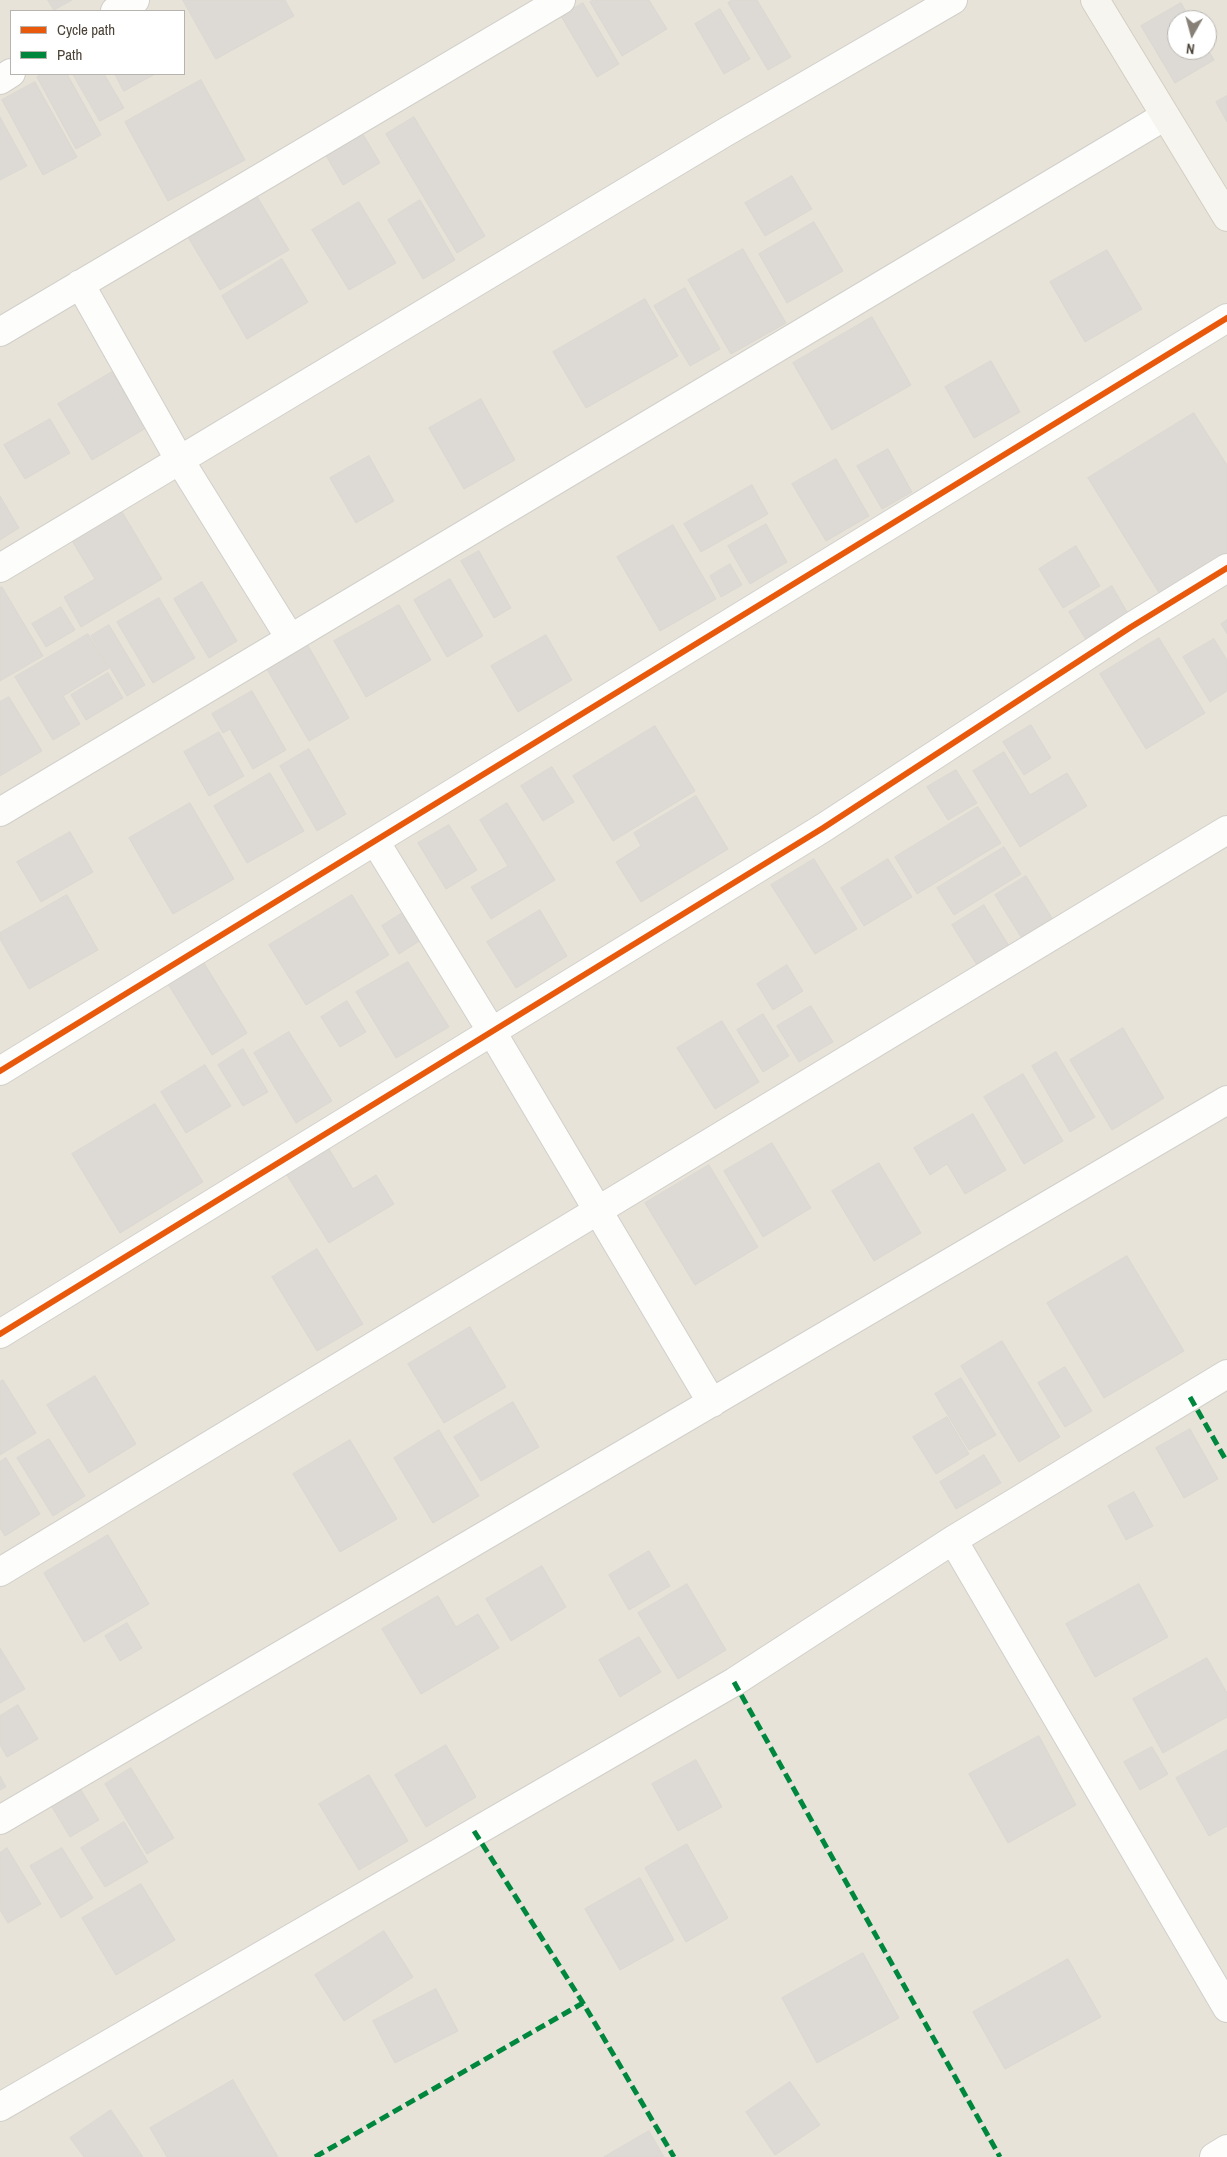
<!DOCTYPE html>
<html>
<head>
<meta charset="utf-8">
<style>
  body { margin:0 }
  #map { position:relative; width:1227px; height:2157px; overflow:hidden; background:#f3f1ec; font-family:"Archivo Narrow",sans-serif }
  canvas { display:block }
  .legend { position:absolute; left:10px; top:10px; width:175px; height:65px; box-sizing:border-box; background:#fff; border:1px solid #b7b4af; margin:0; padding:6px 9px; list-style:none; font-size:15px; color:#4b4337 }
  .legend li { display:flex; align-items:center; gap:10px; height:25px }
  .legend b { width:25px; border:1px solid #b7b4af }
  .north { position:absolute; left:1167px; top:10px; width:50px; height:50px; box-sizing:border-box; background:#fff; border:1px solid #b7b4af; border-radius:50%; rotate:187deg; font-size:14px; font-weight:700; line-height:20px; text-align:center; color:#4b4337 }
  .north::after { content:''; display:block; margin:auto; width:18px; height:22px; background:#868076; clip-path:polygon(50% 0,100% 100%,50% 72%,0 100%) }
</style>
</head>
<body>
<div id="map">
<canvas width="1227" height="2157"></canvas>
<ul class="legend">
<li><b style="height:6px;background:#e8590c"></b>Cycle path</li>
<li><b style="height:6px;background:#00873e"></b>Path</li>
</ul>
<div class="north">N</div>
</div>
<script>
const g = document.querySelector('canvas').getContext('2d');
g.lineJoin = 'round';
function fillPath(path, color) { g.fillStyle = color; g.fill(path, 'evenodd'); }
function stroke(path, color, width, dash) { g.strokeStyle = color; g.lineWidth = width; g.lineCap = dash ? 'butt' : 'round'; g.setLineDash(dash || []); g.stroke(path); }
const residential = new Path2D(`
  M0,0H1227V2157H0ZM11,11H184V74H11ZM1177,20H1207V50H1177Z`);
const building = new Path2D(`
  M48,0H72L54,10Z
  M183,0H285L294,16L216,59Z
  M594,0H649L667,29L622,56L590,2Z
  M732,0H757L791,57L768,70L728,3Z
  M583,3L619,64L597,77L561,16Z
  M1181,3L1191,20H1177V50H1207V48L1214,60L1175,83L1141,26Z
  M720,9L750,59L724,74L695,24Z
  M43,74H67L101,135L76,149L37,77Z
  M73,74H104L124,108L100,121Z
  M115,74H155L124,91Z
  M201,80L245,160L168,201L125,122Z
  M35,82L77,157L43,175L2,100Z
  M1227,96V122L1216,102Z
  M0,117L27,166L0,180Z
  M414,117L485,236L457,253L386,134Z
  M361,131L380,163L343,185L324,152Z
  M792,176L812,209L765,236L745,203Z
  M255,193L289,250L220,290L186,234Z
  M420,200L455,260L423,279L388,220Z
  M359,202L396,263L349,290L312,230Z
  M814,222L843,271L787,303L759,254Z
  M743,249L786,323L731,354L688,280Z
  M1107,250L1142,309L1085,342L1050,282Z
  M282,259L308,302L247,339L222,296Z
  M685,288L720,349L690,366L654,306Z
  M645,299L678,356L586,408L553,352Z
  M872,317L911,385L832,430L793,363Z
  M991,361L1020,412L974,438L945,387Z
  M112,372L146,428L92,460L58,404Z
  M481,399L515,460L464,489L429,428Z
  M1194,413L1227,465V555L1161,596L1088,478Z
  M50,419L70,453L25,479L4,445Z
  M888,449L912,492L882,509L857,466Z
  M369,456L394,501L356,523L330,478Z
  M836,459L869,516L826,541L792,484Z
  M752,485L768,514L701,552L684,524Z
  M0,496L19,528L0,540Z
  M121,510L162,579L81,627L64,597L95,579L71,539Z
  M766,524L787,562L750,584L728,546Z
  M673,525L716,599L660,631L617,557Z
  M1076,546L1100,586L1063,608L1039,569Z
  M479,551L511,608L494,618L461,561Z
  M730,564L742,585L721,597L710,576Z
  M450,579L483,636L447,657L414,600Z
  M202,582L237,641L209,658L174,599Z
  M1112,586L1130,617L1088,643L1069,612Z
  M2,587L43,656L0,681V588Z
  M159,598L195,658L153,683L117,622Z
  M399,605L431,660L366,697L334,641Z
  M61,607L75,630L46,647L32,624Z
  M1227,620V634L1221,624Z
  M109,625L145,685L127,696L91,636Z
  M88,634L109,668L63,696L80,724L53,740L15,677Z
  M302,635L349,718L309,741L261,659Z
  M546,635L572,680L518,712L491,666Z
  M1159,638L1205,713L1146,749L1100,674Z
  M1214,639L1227,660V691L1210,702L1183,657Z
  M108,673L123,698L86,720L71,695Z
  M252,691L286,750L253,769L230,729L223,733L212,714Z
  M9,697L42,751L0,776V702Z
  M1031,725L1051,758L1024,775L1003,742Z
  M655,726L695,791L613,841L573,776Z
  M219,732L244,776L209,796L184,752Z
  M309,749L346,814L317,831L280,766Z
  M1004,752L1030,795L1067,773L1087,806L1020,847L973,771Z
  M552,767L574,802L543,821L521,786Z
  M956,770L977,803L948,820L927,787Z
  M270,773L304,831L247,863L214,806Z
  M696,796L728,849L641,902L616,862L641,846L634,833Z
  M190,803L234,879L173,914L129,838Z
  M507,803L555,880L491,919L471,887L508,866L480,820Z
  M978,807L1001,843L917,894L895,857Z
  M449,825L477,870L446,889L418,843Z
  M70,832L93,872L41,902L17,862Z
  M1004,847L1021,874L954,915L937,888Z
  M814,859L857,929L815,954L771,885Z
  M888,859L912,897L864,926L841,888Z
  M1026,876L1052,918L1021,937L995,895Z
  M67,895L98,950L29,989L0,939V933Z
  M352,895L389,955L306,1005L269,945Z
  M984,905L1009,946L977,965L952,925Z
  M407,910L424,938L399,954L382,926Z
  M540,910L567,956L516,988L487,942Z
  M408,962L449,1027L396,1058L356,992Z
  M204,963L247,1033L212,1055L168,984Z
  M787,965L803,991L773,1010L757,984Z
  M347,1001L366,1032L340,1047L321,1017Z
  M811,1006L833,1042L799,1062L777,1026Z
  M763,1014L789,1056L763,1072L737,1030Z
  M722,1021L759,1082L715,1109L677,1048Z
  M1123,1028L1164,1098L1112,1130L1070,1060Z
  M289,1032L332,1101L296,1123L254,1053Z
  M243,1049L268,1092L243,1106L218,1065Z
  M1056,1052L1095,1117L1070,1132L1032,1066Z
  M205,1065L231,1106L186,1133L161,1092Z
  M1023,1074L1063,1141L1024,1164L984,1097Z
  M155,1104L203,1182L120,1233L72,1154Z
  M973,1114L1006,1170L965,1194L947,1164L930,1175L914,1148Z
  M772,1143L811,1208L763,1237L724,1171Z
  M329,1149L353,1189L376,1175L394,1204L329,1243L287,1175Z
  M879,1163L921,1233L874,1261L832,1191Z
  M709,1165L758,1247L695,1285L645,1203Z
  M317,1249L363,1324L317,1351L272,1277Z
  M1127,1256L1184,1351L1104,1398L1047,1303Z
  M470,1327L506,1387L444,1423L408,1364Z
  M1002,1341L1060,1437L1019,1462L961,1366Z
  M1065,1367L1092,1411L1065,1427L1038,1383Z
  M95,1376L136,1444L89,1473L47,1405Z
  M961,1378L996,1435L969,1450L935,1394Z
  M3,1380L36,1433L0,1455V1382Z
  M513,1402L539,1447L481,1481L454,1437Z
  M947,1417L969,1454L936,1474L913,1437Z
  M1190,1429L1218,1479L1184,1498L1156,1448Z
  M439,1430L479,1496L433,1523L394,1458Z
  M49,1439L85,1496L53,1516L17,1458Z
  M350,1440L397,1519L340,1552L293,1474Z
  M984,1455L1001,1483L956,1509L940,1482Z
  M6,1458L40,1514L5,1536L0,1528V1462Z
  M1134,1492L1153,1526L1126,1540L1108,1506Z
  M108,1535L149,1604L84,1642L44,1573Z
  M649,1551L670,1586L629,1610L609,1575Z
  M542,1566L566,1607L511,1641L486,1599Z
  M687,1584L726,1650L678,1679L638,1613Z
  M1139,1584L1168,1637L1095,1677L1066,1624Z
  M438,1596L456,1627L478,1614L499,1648L421,1694L382,1629Z
  M127,1623L142,1648L120,1661L105,1636Z
  M639,1637L661,1672L620,1697L599,1660Z
  M0,1648L25,1689L0,1703Z
  M1207,1658L1227,1693V1717L1163,1753L1133,1699Z
  M18,1705L38,1739L7,1757L0,1745V1716Z
  M1039,1736L1076,1805L1008,1843L969,1774Z
  M446,1745L476,1797L426,1827L395,1775Z
  M1152,1747L1168,1774L1140,1790L1124,1762Z
  M1227,1750V1826L1209,1836L1176,1778Z
  M696,1760L722,1807L678,1831L652,1784Z
  M131,1768L174,1838L147,1854L105,1784Z
  M369,1775L408,1841L359,1870L319,1804Z
  M0,1776L6,1787L0,1790Z
  M78,1785L99,1820L70,1837L49,1802Z
  M124,1822L148,1862L105,1887L81,1848Z
  M687,1844L728,1918L686,1942L645,1868Z
  M7,1848L41,1904L8,1923L0,1910V1853Z
  M62,1848L93,1898L61,1918L30,1866Z
  M640,1878L674,1940L620,1970L585,1909Z
  M141,1884L175,1940L116,1975L82,1918Z
  M384,1931L413,1977L344,2021L315,1975Z
  M863,1953L899,2018L817,2063L782,1998Z
  M1068,1959L1101,2017L1005,2069L973,2012Z
  M436,1989L458,2031L395,2063L373,2021Z
  M233,2080L278,2157H167L150,2128Z
  M790,2082L820,2125L775,2155L746,2112Z
  M111,2110L143,2157H84L70,2138Z
  M649,2131L664,2157H604Z`);
const street = new Path2D(`
  M115,11L135,0
  M0,80L11,73
  M80,284L179,459L290,638
  M0,332L561,0
  M0,568L724,133L953,0
  M0,812L1165,116
  M375,841L492,1032L712,1403
  M0,1071L1227,318
  M0,1334L823,828L1131,627L1227,568
  M953,1540L1227,2008
  M0,1572L1227,830
  M0,1820L1227,1100
  M0,2107L734,1682L953,1540L1227,1374
  M1214,2157L1227,2149`);
const secondary = new Path2D(`
  M1095,0L1227,217`);
const quiet = new Path2D(`
  M1190,1397L1227,1462
  M734,1682L1000,2157
  M474,1831L583,2003L674,2157
  M315,2157L583,2003`);
const cycleway = new Path2D(`
  M0,1071L1227,318
  M0,1334L823,828L1131,627L1227,568`);
fillPath(residential, '#e7e3d9');
fillPath(building, '#dddad5');
stroke(building, '#dbd8d2', 1);
stroke(street, '#d1cfc9', 30);
stroke(secondary, '#d3cec3', 30);
stroke(street, '#fdfdfc', 28);
stroke(secondary, '#f7f5f0', 28);
stroke(quiet, '#00873e', 5, [10, 5]);
stroke(cycleway, '#e8590c', 6);
</script>
</body>
</html>
